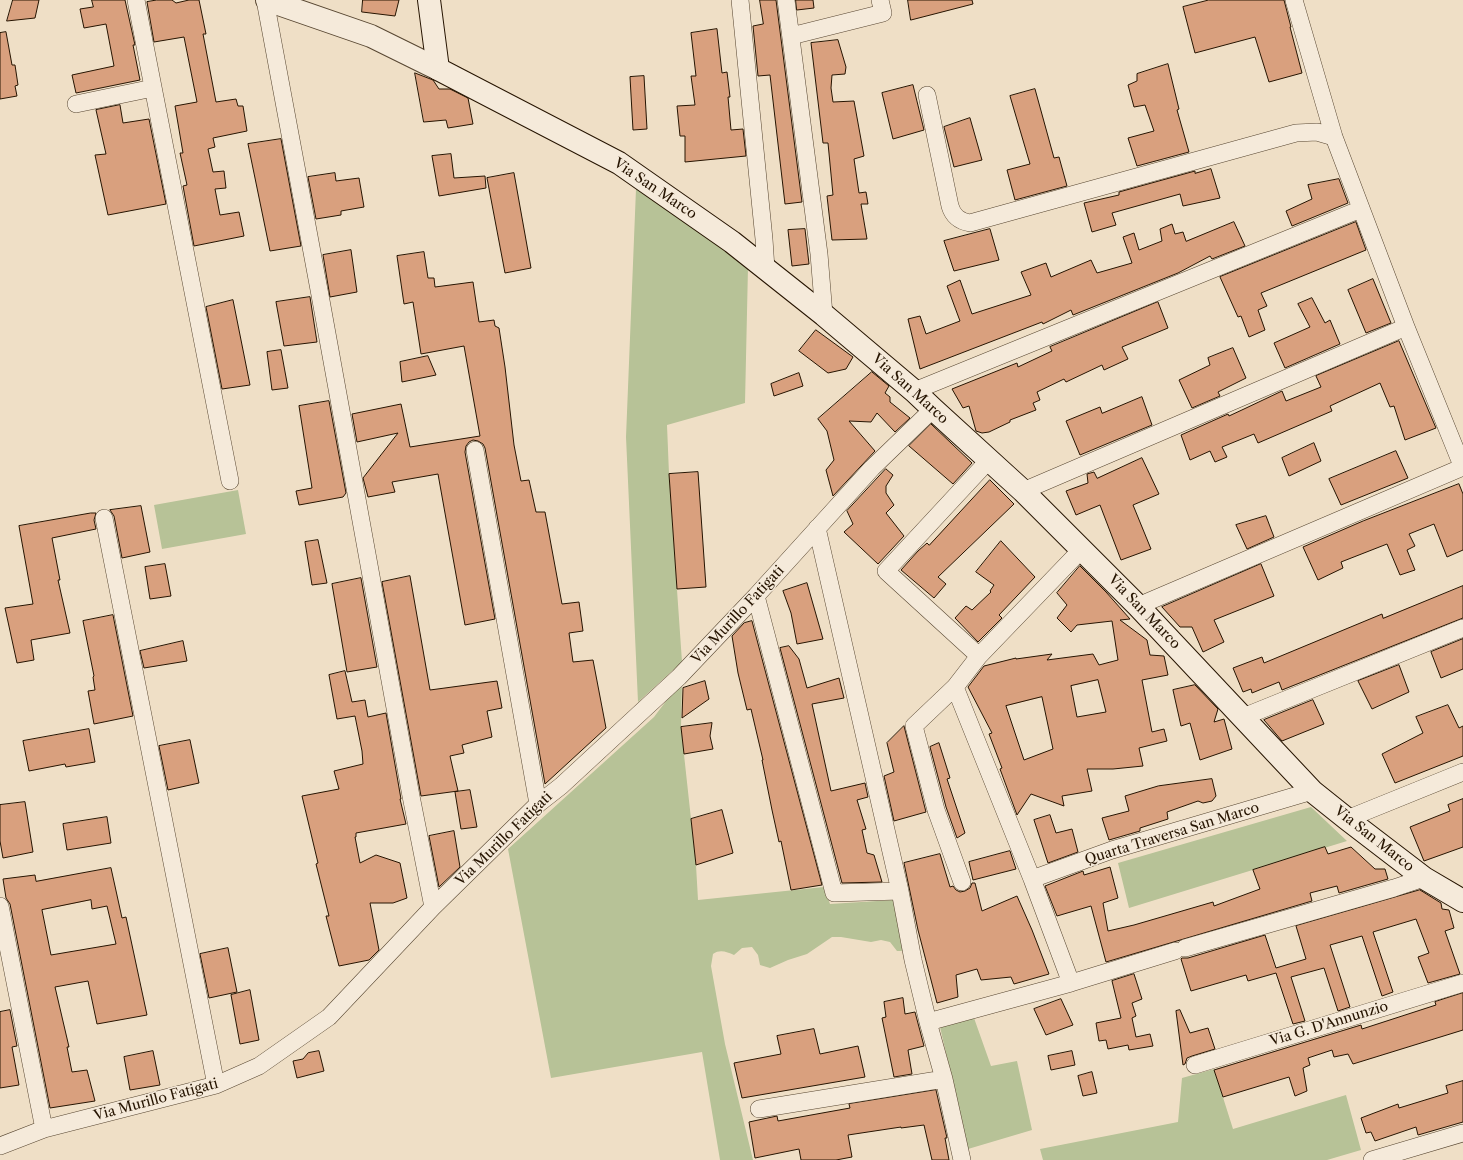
<!DOCTYPE html>
<html>
<head>
<meta charset="utf-8">
<style>
  body { margin:0 }
  canvas { display:block; background:#efdfc6 }
</style>
</head>
<body>
<canvas width="1463" height="1160"></canvas>
<script>
const g = document.querySelector('canvas').getContext('2d');
g.lineJoin = 'round';
function fillPath(path, color) { g.fillStyle = color; g.fill(path, 'evenodd'); }
function stroke(path, color, width, dash) { g.strokeStyle = color; g.lineWidth = width; g.lineCap = dash ? 'butt' : 'round'; g.setLineDash(dash || []); g.stroke(path); }
function write(font, color, halo, rows, align = 'center') {
  g.font = font + ' "Libre Caslon Text",serif'; g.lineWidth = 3; g.setLineDash([]); g.textBaseline = 'middle'; g.strokeStyle = halo; g.fillStyle = color; for (const [text, x, y, turn = 0] of rows) {
    g.save(); g.translate(x, y); g.rotate((+turn || 0) * Math.PI / 180); g.textAlign = isNaN(turn) ? turn : align; if (halo) g.strokeText(text, 0, 0); g.fillText(text, 0, 0); g.restore();
  }
}
const green = new Path2D(`
  M636,189L671,210L748,267L745,403L667,425L669,474L682,662L638,702L626,437Z
  M238,490L246,534L162,549L154,505Z
  M682,680L681,727L696,865L698,900L824,887L830,904L893,900L905,951H897L890,942L881,940L871,942L841,937H832L807,954L788,960L770,968L760,965L758,955L752,947L742,948L734,955C727,952 720,949 713,954L711,966L725,1044L753,1160H720L702,1052L551,1078L508,849L654,717Z
  M1311,807L1347,841L1129,908L1118,863Z
  M974,1018L991,1066L1017,1061L1032,1130L968,1149L940,1027Z
  M1214,1069L1233,1129L1346,1095L1361,1150L1327,1160H1043L1040,1149L1178,1122L1182,1078Z`);
const building = new Path2D(`
  M13,0H39L35,18L7,21Z
  M92,0H125L135,45H133L140,80L76,93L72,75L114,66L106,24L84,28L80,9L93,7Z
  M157,0H172L176,3L189,0H199L206,34H203L216,102L236,99L238,106H243L247,131L213,138L215,147L208,149L213,172L224,171L226,188L215,189L220,215L239,212L244,236L194,246L183,186L187,185L180,153H183L175,106L197,102L184,37L154,42L147,2Z
  M363,0H399L395,16L362,12Z
  M760,0H776L802,202L785,204L770,75L758,76L753,26L763,24Z
  M796,0H813L814,8L797,10Z
  M908,0H972L973,4L911,20Z
  M1209,0H1284L1291,27H1290L1302,73L1269,82L1255,37L1195,53L1183,7Z
  M717,29L722,73L727,72L730,97H728L731,130L743,129L746,156L685,162V136H680L677,106L695,105L691,76H696L691,33Z
  M6,32L12,65H15L18,85L15,86L17,96L0,99V33Z
  M838,40L846,67L845,74L832,75L831,88L833,102L854,101L864,156L854,159L859,193L866,192L868,204H861L867,239L832,240L827,196L833,195L828,143H823L811,43Z
  M1168,64L1179,109L1177,110L1189,152L1137,166L1128,138L1154,131L1145,105L1134,107L1128,85L1137,81V74Z
  M415,73L433,80L439,89H450L468,98L473,124L448,128L446,120L424,122Z
  M644,76L647,129L633,130L630,77Z
  M913,85L924,130L893,139L882,93Z
  M1035,89L1054,158L1059,157L1067,186L1015,200L1007,170L1030,164L1010,96Z
  M120,105L123,123L149,119L166,204L108,215L95,155L106,154L96,110Z
  M970,118L982,160L954,167L944,127Z
  M281,139L301,246L270,251L248,144Z
  M451,154L454,178L485,176L486,188L439,196L432,156Z
  M1211,169L1220,198L1183,206L1180,194L1112,213L1116,225L1092,232L1084,203L1119,195V192L1195,171V173Z
  M335,173L336,181L359,178L364,207L341,211V215L316,219L308,177Z
  M514,173L531,268L505,273L487,178Z
  M1339,179L1348,203L1292,226L1286,211L1312,199L1308,185Z
  M1234,222L1245,246L1212,259L1210,256L1178,273L1073,315L1071,310L1043,324L1042,322L920,369L908,319L920,316L926,334L960,321L947,286L960,280L972,314L1031,295L1021,272L1046,263L1051,277L1091,260L1097,273L1132,263L1123,237L1134,233L1139,250L1162,241L1160,229L1172,224L1175,234L1183,232L1186,241Z
  M1356,222L1366,250L1261,293L1267,306L1258,310L1265,330L1249,337L1241,316L1238,317L1220,277Z
  M805,229L809,264L792,266L788,230Z
  M990,229L999,260L954,271L944,241Z
  M351,250L357,292L330,297L323,255Z
  M424,252L428,278H434L435,287L473,282L479,322L494,320L495,326L499,328L505,367L514,445L521,481L529,480L536,512H545L562,604L579,602L583,631L569,633L573,662L593,660L606,728L545,784L485,448L483,444L478,441L473,440L469,442L466,446L465,452L495,619L465,625L438,474L392,482L395,492L368,497L363,478L398,433L357,442L352,414L401,404L410,447L480,436L464,346L421,354L413,302L404,304L397,256Z
  M1373,279L1391,323L1366,333L1348,290Z
  M310,297L317,342L284,346L276,302Z
  M1312,298L1325,323L1330,320L1340,344L1285,368L1274,343L1310,327L1298,304Z
  M233,300L250,385L222,389L206,307Z
  M1158,302L1168,328L1122,347L1128,359L1104,370L1102,365L1066,382L1064,379L1037,392L1040,400L1033,403L1036,410L1010,420V422L989,432L982,433L976,431L969,406L963,408L952,389L1017,363L1018,367L1052,351L1050,347Z
  M816,330L853,357L846,369L828,373L799,351Z
  M1399,341L1436,428L1405,440L1394,406L1390,407L1380,383L1330,406L1332,411L1258,443L1254,434L1222,447L1227,457L1215,462L1210,451L1190,460L1181,435L1228,414L1229,416L1244,409L1282,391L1286,401L1321,387L1316,376Z
  M1233,348L1246,378L1218,392L1220,396L1192,408L1179,380L1210,365L1208,358Z
  M281,350L288,388L272,390L267,352Z
  M428,356L436,375L402,382L400,362Z
  M872,372L889,386L885,393L890,397V402L910,418L895,432L877,413L871,422L849,421L875,451L833,496L826,470L834,460L827,431L818,419Z
  M799,373L803,386L774,396L771,384Z
  M1142,397L1152,425L1080,455L1066,421L1100,407L1102,413Z
  M329,401L346,493L343,497L299,505L296,491L312,488L299,406Z
  M931,424L972,463L953,484L909,446Z
  M1314,443L1321,461L1289,476L1282,458Z
  M1396,451L1408,478L1341,505L1329,479Z
  M1142,458L1159,494L1133,505L1151,549L1121,560L1100,505L1076,515L1066,491L1088,483L1087,474L1094,472L1097,478Z
  M886,469L893,475L886,486V493L894,505L886,513L904,536L878,564L844,532L853,524L847,511Z
  M698,472L706,587L677,589L669,474Z
  M990,480L1014,504L938,577L946,584L934,598L901,570L918,551L927,543L929,545Z
  M1459,484L1463,494V550L1447,557L1434,524L1409,534L1415,546L1407,550L1415,570L1400,575L1387,544L1341,562L1343,568L1318,580L1303,547L1363,521Z
  M141,506L150,552L122,558L114,516L110,510Z
  M91,513H96L94,520L96,529L52,538L60,580H58L70,633L31,640L34,660L17,663L5,608L33,604L19,526Z
  M1266,516L1274,537L1247,549L1236,525Z
  M318,540L327,583L312,585L305,542Z
  M1001,541L1035,577L999,615L1002,618L978,642L955,618L966,606L972,610L991,592L990,591L994,585L976,572Z
  M165,564L171,596L150,599L145,567Z
  M1261,564L1274,596L1214,620L1224,642L1203,652L1192,627H1180L1162,607Z
  M1080,566L1106,592L1130,619L1120,620L1147,640L1150,655L1164,656L1168,675L1142,680L1152,732L1164,729L1167,741L1139,748L1143,766L1113,769H1087L1092,791L1062,796L1064,806L1031,794L1017,815L1000,769L1002,768L989,734L992,733L968,687L984,666L1016,658V659L1052,654L1047,660L1093,654L1099,665L1118,660L1112,621L1077,625L1071,632L1057,618L1067,605L1057,593ZM1098,680L1106,712L1077,717L1071,686ZM1042,697L1053,749L1024,760L1006,706Z
  M410,576L430,690L497,681L502,708L487,711L492,737L462,745L464,753L450,756L458,791L421,796L382,582Z
  M361,578L377,667L347,672L332,584Z
  M807,583L823,639L797,644L791,613L783,591Z
  M1463,586V618L1282,690L1279,682L1252,693L1251,689L1243,692L1233,668L1262,657L1264,663L1382,614L1383,618Z
  M113,615L133,716L94,724L88,691L95,690L93,677L94,676L83,621Z
  M752,621L822,885L791,890L781,841L779,842L772,810L762,760H763L751,709L747,710L738,673L732,636L744,623Z
  M1463,639V669L1441,678L1431,652Z
  M183,641L187,661L144,668L140,651Z
  M789,646L799,659L807,688L839,678L844,698L812,704L831,791L865,783L868,797L857,800L866,829L862,830L867,853L874,855L882,882L842,883L780,648Z
  M1399,665L1409,692L1372,709L1358,681Z
  M345,671L352,702L365,700L368,717L386,713L401,799H400L406,824L356,833V837H355L360,863L376,855L400,863L407,898L393,903H370L379,950L369,960L339,966L326,916H329L316,864L318,863L302,796L339,789L334,771L363,764L362,751L355,716L337,719L329,675Z
  M705,681L709,699L682,718L683,688Z
  M1195,685L1218,709L1214,722L1224,719L1232,749L1200,760L1190,723L1181,726L1173,690Z
  M1313,700L1324,724L1282,741L1264,720Z
  M1448,705L1459,728L1463,726V756L1395,783L1382,754L1423,733L1416,717Z
  M712,723L710,736L713,749L684,754L681,727Z
  M904,726L926,812L894,821L884,776L894,772L887,743Z
  M89,729L95,762L66,767L65,764L29,771L23,741Z
  M190,740L199,783L168,790L159,746Z
  M939,743L950,778L947,779L965,833L957,838L946,807L930,747Z
  M1212,779L1216,796L1212,801L1203,803L1198,801L1167,812L1168,819L1140,828V831L1109,840L1102,818L1129,811L1125,796L1158,786Z
  M470,790L477,827L461,829L455,792Z
  M1463,799V847L1424,861L1410,827L1450,811L1448,805Z
  M25,802L33,852L3,858L0,841V805Z
  M722,810L733,853L696,865L691,819Z
  M1050,815L1056,833L1072,829L1078,852L1048,863L1034,820Z
  M107,817L111,843L67,850L63,824Z
  M454,831L460,867L439,887L429,836Z
  M1325,847L1328,854L1351,847L1375,869H1385L1388,879L1339,893L1337,886L1310,893L1312,901L1106,962L1091,906L1057,916L1045,886L1083,871L1084,875L1110,867L1118,898L1103,903L1108,931L1134,925L1213,902L1214,906L1260,889L1253,870Z
  M1010,851L1016,869L973,880L969,862Z
  M940,854L950,887L953,886L956,890L960,892L965,891L970,888L972,883H975L982,911L1017,896L1032,930L1049,974L1014,984L1011,977L981,980L977,969L956,975L958,997L937,1003L918,930L904,863Z
  M111,868L122,918L126,917L147,1015L97,1024L88,981L55,987L69,1047H67L72,1072L87,1070L95,1101L50,1108L10,904L6,898L3,879L35,875L36,881ZM91,900L92,909L107,906L116,944L51,955L42,910Z
  M1420,890L1441,903L1442,909L1449,910L1454,928L1445,931L1460,974L1428,983L1418,957L1429,953L1416,919L1373,932L1393,992L1382,996L1362,936L1330,945L1350,1007L1338,1011L1324,968L1291,977L1305,1021L1293,1024L1276,973L1248,981L1246,975L1191,991L1181,959L1182,958H1188L1265,935L1276,968L1306,959L1296,926Z
  M228,948L237,992L209,998L200,954Z
  M1134,974L1142,999L1132,1003L1136,1016L1132,1018L1136,1037L1150,1034L1153,1046L1129,1050L1128,1045L1108,1049L1106,1040L1099,1041L1096,1023L1121,1018L1112,981Z
  M250,990L259,1040L240,1044L231,995Z
  M1463,993V1030L1353,1064L1348,1054L1334,1057L1332,1050L1308,1058L1310,1065L1303,1068L1307,1091L1295,1096L1289,1077L1223,1097L1214,1070L1361,1025L1362,1029L1436,1005L1435,1002Z
  M903,998L905,1014L915,1012L924,1046L908,1050L912,1074L894,1077L882,1018L886,1017L884,1002Z
  M1061,999L1073,1025L1046,1035L1034,1009Z
  M10,1010L17,1046L12,1047L19,1085L0,1088V1012Z
  M1180,1010L1190,1033L1208,1028L1215,1049L1192,1056L1187,1058L1185,1064L1183,1065L1176,1011Z
  M814,1029L820,1054L858,1046L865,1077L742,1098L734,1063L781,1054L777,1036Z
  M153,1051L160,1085L130,1090L124,1057Z
  M319,1051L324,1071L297,1078L293,1061L303,1059L308,1053Z
  M1072,1051L1075,1065L1051,1070L1048,1056Z
  M1092,1072L1097,1093L1083,1096L1078,1076Z
  M1463,1081V1122L1418,1135L1416,1127L1375,1141L1371,1132L1366,1133L1361,1118L1398,1104L1399,1108L1448,1093L1446,1086Z
  M936,1090L947,1138H945L949,1160H932L924,1125L901,1128V1127L848,1135L852,1157L836,1160H801L799,1149L755,1158L749,1122L777,1116L778,1121L850,1108L849,1104Z`);
const minor = new Path2D(`
  M136,0L230,481
  M265,0L320,295L411,796L433,907
  M740,0L764,239L766,269
  M786,0L819,254L824,315
  M1294,0L1334,137L1406,327L1463,468
  M791,36L883,13L880,0
  M927,95L950,206C953,216 959,221 970,223L1296,133L1317,132L1334,137
  M76,104L153,88
  M914,391L1361,209
  M475,450L538,804
  M989,460L886,571L979,656L955,687L1032,879L1071,983
  M1023,491L1406,327
  M104,518L216,1085
  M817,528L900,891L913,960L928,1022
  M756,596L834,893L900,891
  M1138,606L1463,467
  M979,656L1082,549
  M955,687L914,726L936,810L962,882
  M1243,717L1463,628
  M1347,819L1463,772
  M1032,879L1112,850L1312,791
  M0,906L44,1129
  M1185,948L1394,888L1424,878
  M1195,1065L1463,983
  M759,1109L944,1079
  M0,1146L44,1129L216,1085L259,1066L329,1017L433,907L538,804L561,786L679,677L756,596L872,468L933,409
  M962,1160L944,1079L928,1022L1071,983L1175,951
  M1372,1160L1463,1133`);
const tertiary = new Path2D(`
  M267,0L371,36L438,69`);
const secondary = new Path2D(`
  M429,0L438,69L619,163L732,242L824,315L914,391L933,409L1023,491L1138,606L1312,791L1347,819L1424,878L1463,901`);
const streetNames = [
  ["Via San Marco",655,189,34],
  ["Via San Marco",910,389,42],
  ["Via San Marco",1144,612,46],
  ["Via Murillo Fatigati",738,615,-47],
  ["Quarta Traversa San Marco",1172,834,-17],
  ["Via Murillo Fatigati",504,839,-44],
  ["Via San Marco",1374,839,38],
  ["Via G. D'Annunzio",1329,1024,-17],
  ["Via Murillo Fatigati",156,1100,-15]
];
fillPath(green, '#b7c297');
fillPath(building, '#d9a07e');
stroke(building, '#261401', 1);
stroke(minor, '#584732', 18);
stroke(tertiary, '#584732', 24);
stroke(secondary, '#261401', 24);
stroke(minor, '#f5eada', 17);
stroke(tertiary, '#f5eada', 22);
stroke(secondary, '#f5eada', 22);
write('14px', '#261401', '#f5eada', streetNames);
</script>
</body>
</html>
